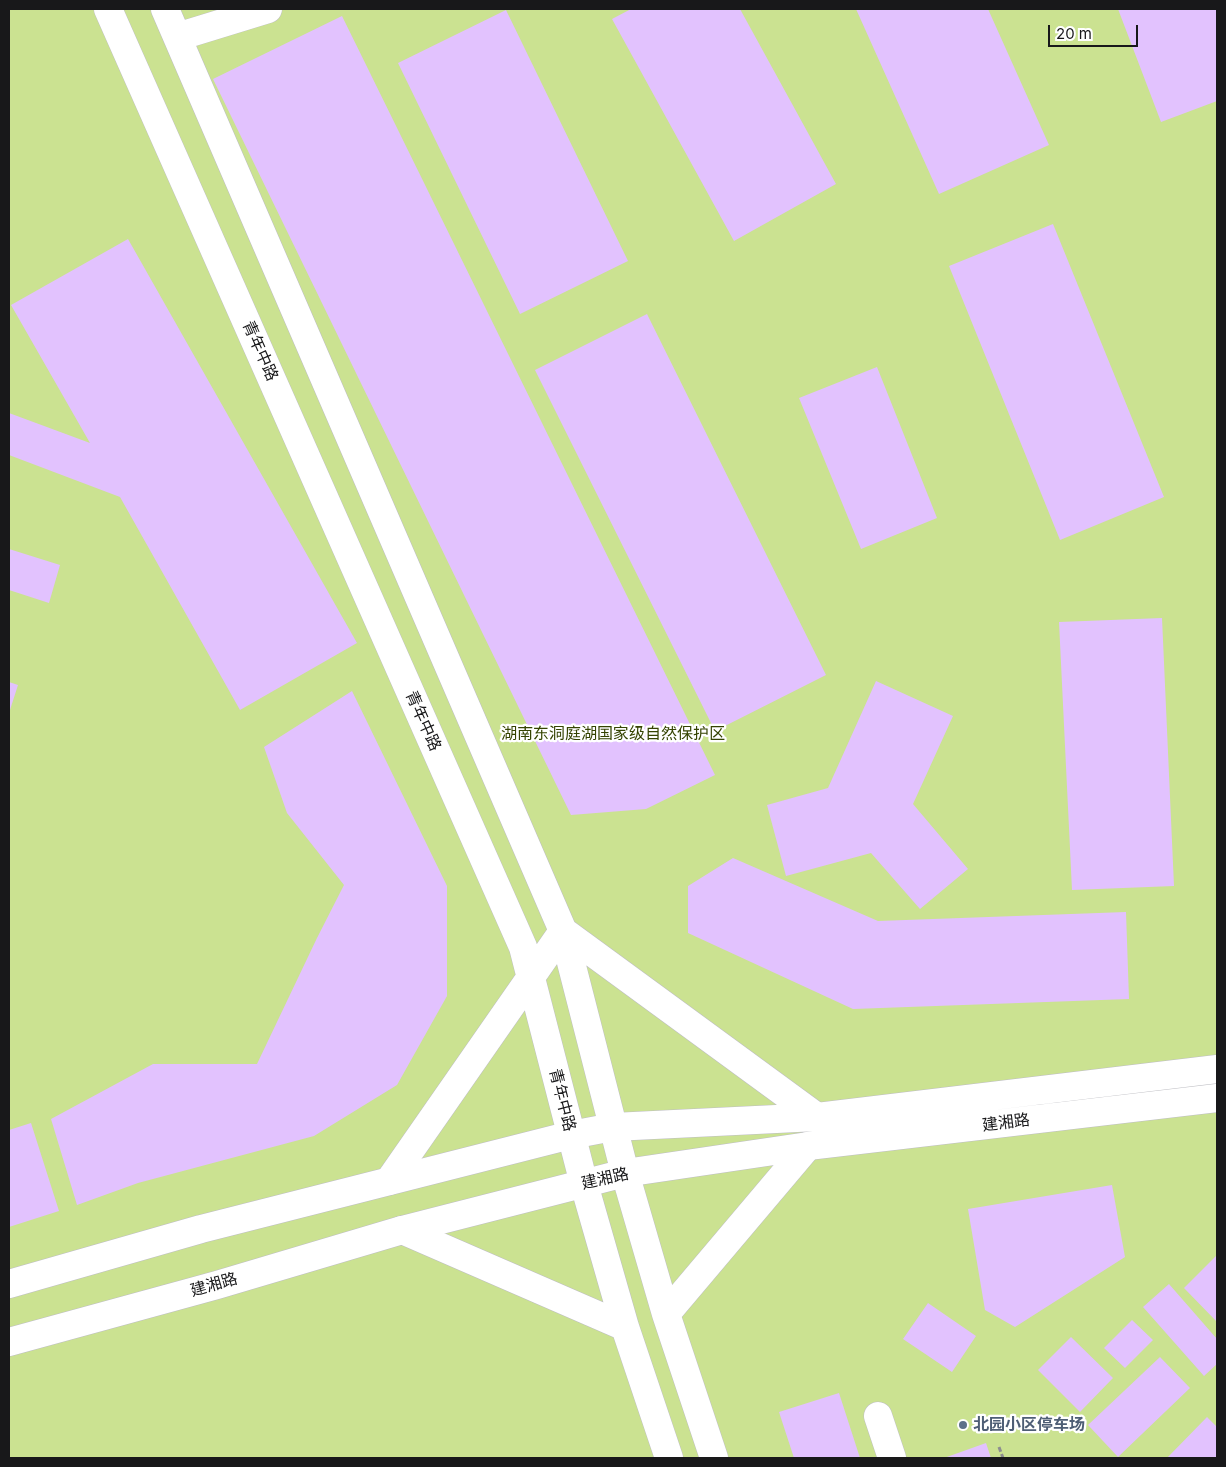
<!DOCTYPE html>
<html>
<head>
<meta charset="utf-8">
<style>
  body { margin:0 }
  #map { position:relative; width:1226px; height:1467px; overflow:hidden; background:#f2f2f7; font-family:Inter,sans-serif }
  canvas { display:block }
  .frame { position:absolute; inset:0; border:10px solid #18181a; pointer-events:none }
  .scale { position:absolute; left:1048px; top:25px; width:90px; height:22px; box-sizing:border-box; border:2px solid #18181a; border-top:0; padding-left:6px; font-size:15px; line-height:18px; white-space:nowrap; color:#18181a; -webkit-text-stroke:4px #fff; paint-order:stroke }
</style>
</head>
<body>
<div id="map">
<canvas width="1226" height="1467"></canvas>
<div class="frame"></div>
<div class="scale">20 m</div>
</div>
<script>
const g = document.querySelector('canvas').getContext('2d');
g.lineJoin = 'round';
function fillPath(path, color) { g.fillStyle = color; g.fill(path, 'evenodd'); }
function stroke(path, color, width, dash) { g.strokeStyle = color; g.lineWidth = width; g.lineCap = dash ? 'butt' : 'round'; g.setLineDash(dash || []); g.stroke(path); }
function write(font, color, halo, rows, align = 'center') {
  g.font = font + ' Inter,"Noto Sans SC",sans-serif'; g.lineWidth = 4.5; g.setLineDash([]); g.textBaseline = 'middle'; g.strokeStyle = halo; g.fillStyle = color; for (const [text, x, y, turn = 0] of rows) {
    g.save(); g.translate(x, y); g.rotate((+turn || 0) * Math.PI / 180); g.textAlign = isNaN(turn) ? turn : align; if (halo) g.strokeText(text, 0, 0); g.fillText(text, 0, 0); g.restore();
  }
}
const green = new Path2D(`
  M9,9H1217V1458H9Z`);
const building = new Path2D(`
  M631,9H740L836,184L734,241L612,19Z
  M856,9H988L1049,145L939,194Z
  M1118,9H1217V101L1161,122Z
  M506,10L628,261L520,314L398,63Z
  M342,16L715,775L646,809L571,815L213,79Z
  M1053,224L1164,497L1060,540L949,266Z
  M128,239L357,643L240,710L120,497L9,455V413L90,443L11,305Z
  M647,314L826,675L715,731L535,370Z
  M877,367L937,518L861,549L799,398Z
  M9,549L60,565L49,603L9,590Z
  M1162,618L1174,886L1072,890L1059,622Z
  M876,681L953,716L913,804L968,869L920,909L871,853L786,876L767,805L828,788Z
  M9,682L18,685L9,713Z
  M352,691L447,886V996L397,1085L314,1136L138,1183L77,1205L51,1119L153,1064H257L317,938L344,885L287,813L264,747Z
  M733,858L878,921L1126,912L1129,999L853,1009L688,933V886Z
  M31,1123L59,1211L9,1227V1130Z
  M1112,1185L1125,1257L1015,1327L985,1310L968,1209Z
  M1217,1255V1322L1184,1288Z
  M1169,1284L1217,1339V1364L1204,1376L1143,1307Z
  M928,1303L976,1336L952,1372L903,1339Z
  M1132,1320L1153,1340L1125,1368L1104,1348Z
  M1071,1337L1113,1378L1080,1412L1038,1370Z
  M1160,1357L1190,1388L1118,1457L1088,1425Z
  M839,1393L860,1458H794L779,1412Z
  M1207,1417L1217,1427V1458H1167Z
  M986,1443L991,1458H944Z`);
const path = new Path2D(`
  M999,1447L1003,1458`);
const street = new Path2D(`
  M878,1416L892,1458`);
const secondary = new Path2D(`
  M108,9L523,947L584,1184L625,1327L669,1458
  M165,9L563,931L625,1173L666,1314L714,1458
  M177,37L268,9
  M389,1181L563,931L817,1117
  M402,1230L625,1327
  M666,1314L808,1146`);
const primary = new Path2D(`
  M9,1284L201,1229L571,1135L613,1127L817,1117L1217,1069
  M9,1342L217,1285L402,1230L625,1173L808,1146L1217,1098`);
const markers = [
  [963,1425,5,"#5c6f8a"]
];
const streetNames = [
  ["青年中路",260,351,66],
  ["青年中路",423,721,66],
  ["青年中路",562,1100,76],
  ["建湘路",1006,1123,-7],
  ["建湘路",605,1179,-13],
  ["建湘路",214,1285,-16]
];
const parkNames = [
  ["湖南东洞庭湖国家级自然保护区",613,734]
];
const serviceNames = [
  ["北园小区停车场",973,1425]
];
fillPath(green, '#cbe291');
fillPath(building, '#e2c2fe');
stroke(street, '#bebec3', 29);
stroke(secondary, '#bebec3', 29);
stroke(primary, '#bebec3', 29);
stroke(path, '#8d8d90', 3, [5, 2.5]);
stroke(street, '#fff', 28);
stroke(secondary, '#fff', 28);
stroke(primary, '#fff', 28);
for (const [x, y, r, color] of markers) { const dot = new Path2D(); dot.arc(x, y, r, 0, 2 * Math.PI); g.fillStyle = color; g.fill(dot); stroke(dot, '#fff', 2); }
write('16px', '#18181a', '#fff', streetNames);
write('16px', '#354302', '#fff', parkNames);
write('bold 16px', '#4e5e75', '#fff', serviceNames, 'left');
</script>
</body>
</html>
